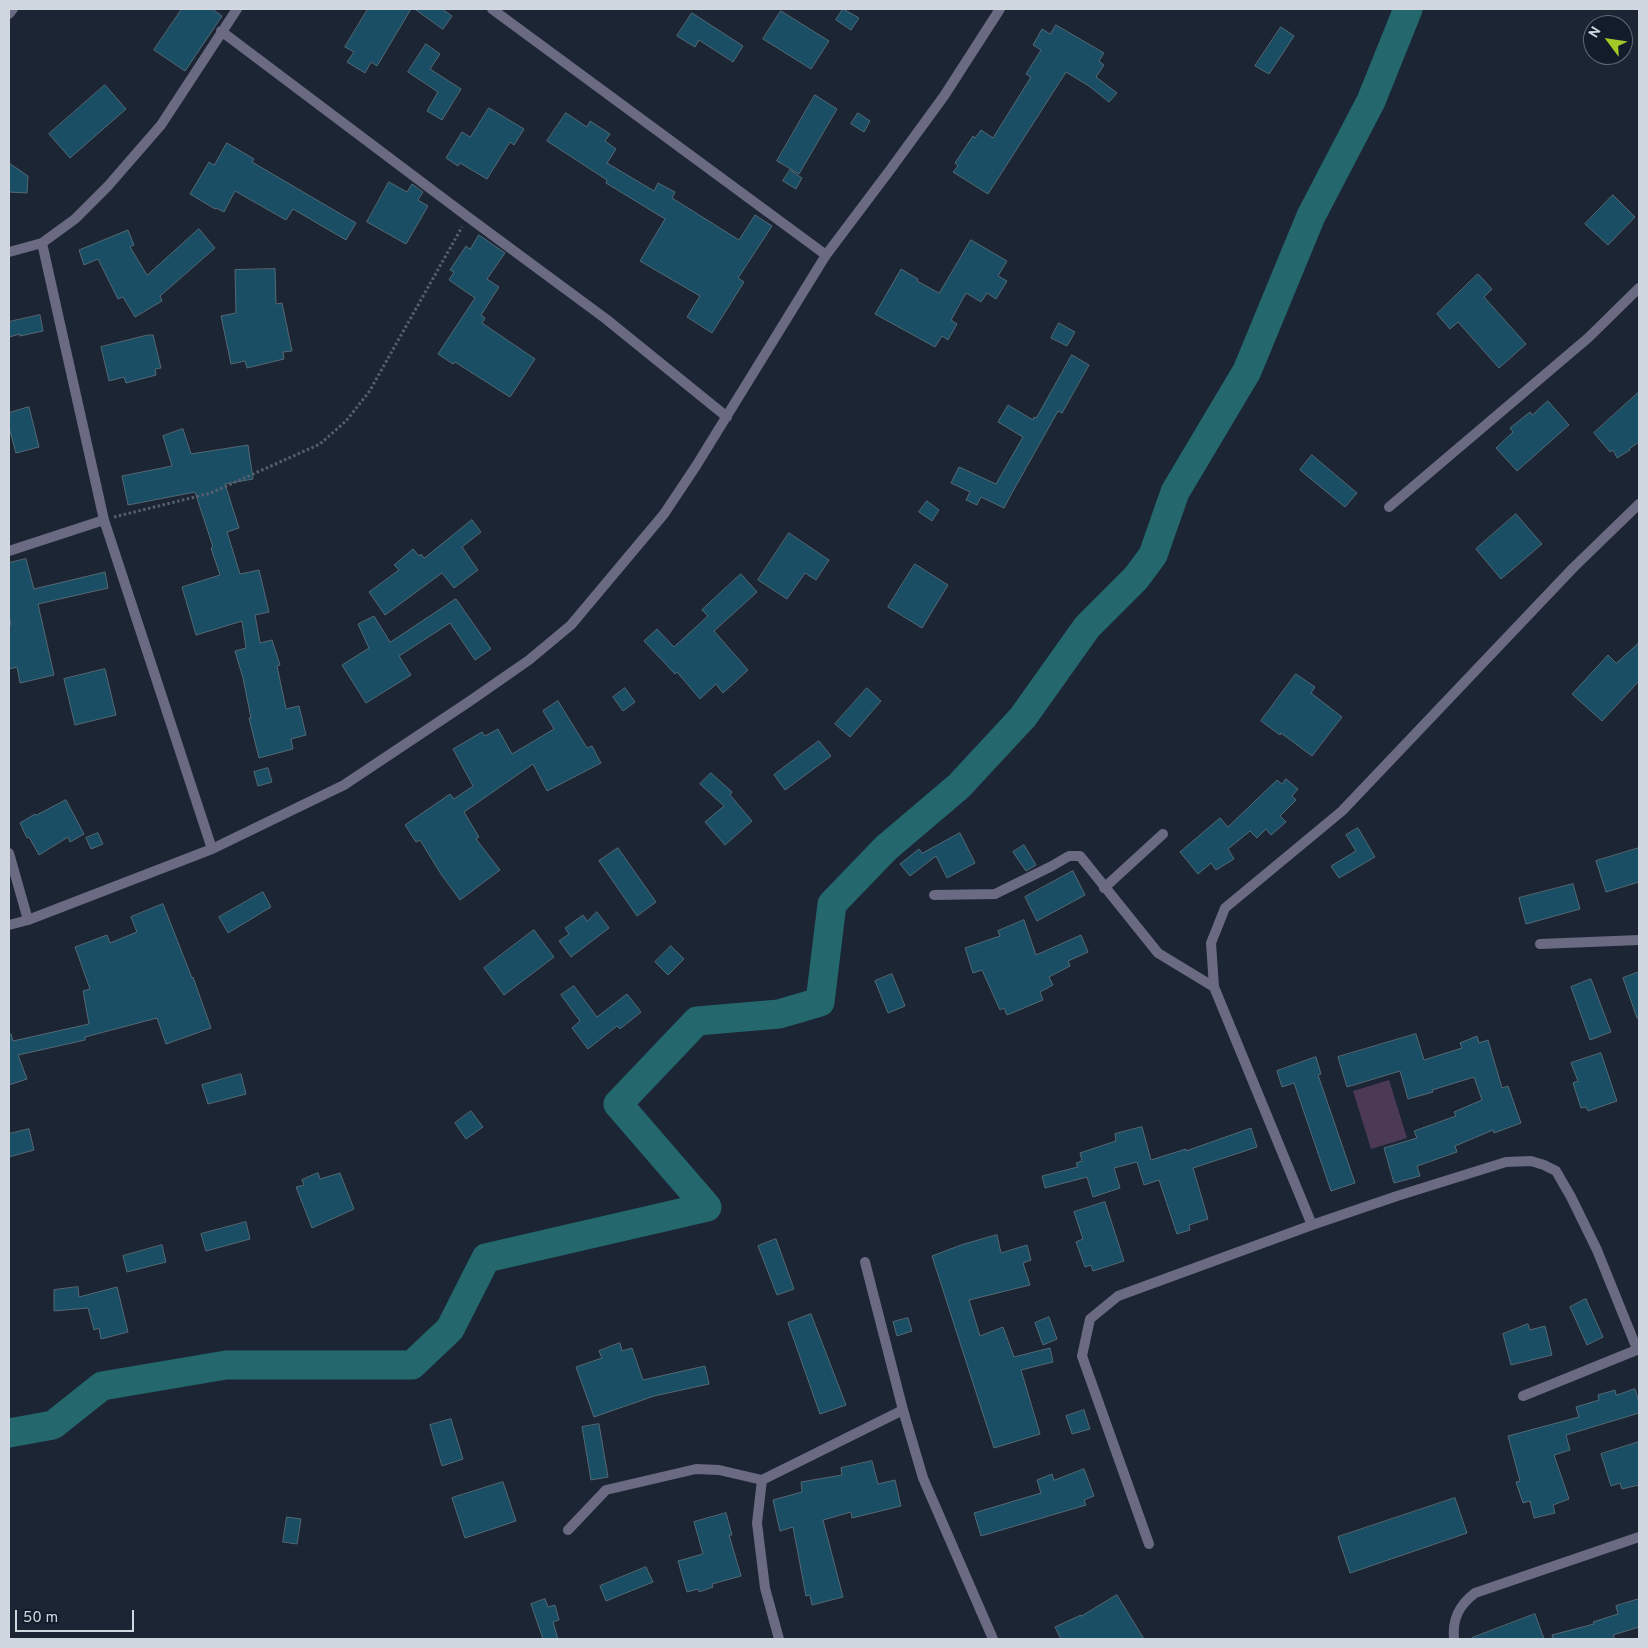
<!DOCTYPE html>
<html>
<head>
<meta charset="utf-8">
<style>
  body { margin:0 }
  #map { position:relative; width:1648px; height:1648px; overflow:hidden; background:#1c2534; font-family:Overpass,sans-serif }
  canvas { display:block }
  .frame { position:absolute; inset:0; border:10px solid #d0d7e1; pointer-events:none }
  .north { position:absolute; left:1583px; top:15px; width:50px; height:50px; box-sizing:border-box; background:#131c2a; border:1px solid #5f6773; border-radius:50%; rotate:301deg; font-size:14px; font-weight:700; line-height:20px; text-align:center; color:#d0d7e1 }
  .north::after { content:''; display:block; margin:auto; width:18px; height:22px; background:#a2c928; clip-path:polygon(50% 0,100% 100%,50% 72%,0 100%) }
  .scale { position:absolute; left:15px; top:1610px; width:119px; height:22px; box-sizing:border-box; border:2px solid #d0d7e1; border-top:0; padding-left:6px; font-size:15px; line-height:18px; white-space:nowrap; color:#d0d7e1; -webkit-text-stroke:4px #131c2a; paint-order:stroke }
</style>
</head>
<body>
<div id="map">
<canvas width="1648" height="1648"></canvas>
<div class="frame"></div>
<div class="north">N</div>
<div class="scale">50 m</div>
</div>
<script>
const g = document.querySelector('canvas').getContext('2d');
g.lineJoin = 'round';
function fillPath(path, color) { g.fillStyle = color; g.fill(path, 'evenodd'); }
function stroke(path, color, width, dash) { g.strokeStyle = color; g.lineWidth = width; g.lineCap = dash ? 'butt' : 'round'; g.setLineDash(dash || []); g.stroke(path); }
const green = new Path2D(`
  M1389,1080L1407,1138L1371,1149L1353,1091Z`);
const river = new Path2D(`
  M9,1433L53,1425L102,1386L226,1365H412L450,1329L486,1258L707,1207L618,1104L697,1021L779,1014L820,1002L832,904L886,848L959,786L1023,717L1087,627L1136,578L1153,555L1175,492L1247,371L1311,216L1371,101L1408,9`);
const building = new Path2D(`
  M182,9H212L222,16L185,71L154,50Z
  M368,9H411L377,66L371,62L365,73L347,62L354,52L345,47Z
  M415,9H442L452,16L443,29Z
  M843,9L859,18L851,30L836,20Z
  M781,11L829,41L811,69L763,39Z
  M692,13L743,46L733,62L699,40L695,47L677,36Z
  M1056,25L1104,53L1099,61L1104,65L1096,77L1117,93L1109,102L1089,86L1066,72L988,194L953,172L958,166L955,163L973,136L975,138L981,130L993,138L1031,77L1026,74L1041,50L1033,45L1042,29L1050,34Z
  M1281,27L1294,36L1269,74L1255,66Z
  M426,44L440,54L430,69L461,89L442,120L427,111L438,92L408,72Z
  M105,85L126,109L70,158L49,134Z
  M815,95L837,109L799,174L777,161Z
  M489,108L524,129L514,145L510,142L487,179L460,163L458,166L446,158L462,132L470,137Z
  M566,113L587,127L590,121L610,134L605,141L616,149L607,163L654,191L658,183L675,192L672,198L739,240L755,215L772,226L738,278L744,282L712,333L687,317L700,296L640,261L665,219L606,183L607,180L547,141Z
  M858,113L870,121L864,132L851,124Z
  M227,143L254,159L252,162L356,223L346,240L293,209L286,220L235,191L224,212L216,208L215,209L190,194L209,162L214,165Z
  M9,163L28,176L27,193L9,192Z
  M790,170L802,178L796,189L783,181Z
  M389,182L407,192L412,184L423,192L418,200L428,206L406,244L367,222Z
  M1613,195L1635,217L1608,245L1585,224Z
  M199,229L215,248L160,296L162,301L135,317L123,297L118,299L98,259L84,265L79,250L128,230L134,245L130,247L147,275Z
  M479,235L505,253L487,279L499,287L481,315L485,318L482,323L535,359L510,397L455,362L453,364L438,354L475,298L449,280L454,272L450,270L466,246L470,249Z
  M971,240L1007,261L998,276L1007,281L996,299L987,293L981,302L966,293L951,320L957,324L948,340L942,336L935,347L875,314L901,269L918,279L917,281L939,293Z
  M275,269L276,304L282,303L292,351L283,352L284,359L247,368L245,361L231,364L221,316L236,313L235,270Z
  M1478,274L1492,289L1484,297L1526,344L1499,368L1458,322L1450,329L1437,314Z
  M40,315L43,331L20,336V334L9,337V322Z
  M1059,323L1075,332L1067,346L1051,338Z
  M148,335H153L161,368L155,369L156,375L126,383L124,377L109,381L101,347Z
  M1072,355L1089,365L1062,413L1058,411L1013,491L1004,508L981,497L977,505L966,500L970,492L951,483L959,467L996,484L1023,437L998,422L1008,405L1033,420L1034,417L1036,418Z
  M1639,392V442L1629,449L1630,450L1617,458L1613,450L1610,452L1594,433Z
  M1548,401L1569,425L1517,471L1496,448L1513,432L1510,428L1530,412L1532,415Z
  M29,407L39,447L16,453L9,427V413Z
  M183,429L191,454L248,445L253,479L225,484L239,528L227,532L240,574L259,570L269,612L255,615L260,643L272,640L280,665L277,666L286,709L299,706L306,735L291,739L293,749L259,758L249,718H251L243,678L235,651L246,648L242,621L196,635L182,587L220,575L211,548L213,547L195,492L128,505L122,476L172,466L163,436Z
  M1312,455L1357,493L1345,507L1300,470Z
  M927,501L939,510L932,521L919,512Z
  M1516,514L1542,544L1501,579L1476,549Z
  M472,520L481,532L462,547L478,570L454,588L442,573L385,615L369,592L399,570L394,565L413,549L419,556L421,554L424,558Z
  M789,533L829,560L816,580L805,573L787,599L758,580Z
  M26,559L34,589L105,572L108,588L38,604L54,675L20,683L17,667L9,669V626L11,625L9,615V563Z
  M915,564L948,585L922,628L888,607Z
  M741,574L757,592L714,631L748,670L723,693L716,684L700,699L677,672L675,674L644,641L657,629L674,647L708,616L702,610Z
  M456,599L491,649L475,660L450,623L399,656L411,675L366,703L342,665L369,648L358,624L374,616L390,642Z
  M1639,643V681L1602,721L1572,694L1608,655L1616,663Z
  M105,669L116,715L75,725L64,679Z
  M1296,674L1315,687L1311,693L1342,717L1312,756L1281,733L1280,735L1261,721Z
  M625,688L635,702L623,711L613,697Z
  M867,688L881,701L850,737L835,724Z
  M558,701L587,748L592,746L601,763L547,791L533,764L464,812L479,837L476,839L500,870L460,900L441,874L420,840L416,842L405,825L450,794L454,799L473,786L453,749L482,732L485,736L498,729L512,754L554,729L543,711Z
  M819,741L831,756L785,790L774,775Z
  M268,768L272,782L258,786L254,772Z
  M711,773L732,792L730,795L752,821L725,845L705,822L724,806L700,784Z
  M1286,779L1298,789L1292,796L1296,800L1280,816L1286,822L1271,835L1266,829L1257,838L1250,831L1228,849L1234,859L1216,870L1211,863L1198,874L1180,852L1220,818L1228,827L1277,780L1282,784Z
  M66,800L84,834L70,842L68,837L39,855L29,837L27,838L20,823L35,814L36,815Z
  M1358,828L1375,857L1339,878L1331,866L1356,851L1346,835Z
  M98,833L103,844L91,849L86,838Z
  M960,833L975,863L947,878L936,856L910,876L900,864L919,849L922,853Z
  M1024,845L1036,865L1026,871L1013,852Z
  M618,848L656,902L637,916L599,861Z
  M1639,848V882L1606,892L1596,861Z
  M1073,871L1085,895L1037,921L1025,897Z
  M1573,884L1580,909L1526,924L1519,898Z
  M263,892L271,907L228,933L219,917Z
  M163,904L192,978L193,977L211,1028L166,1044L157,1018L85,1037V1040L18,1055L27,1079L9,1085V1034H11L13,1041L89,1024L83,991L90,989L75,947L107,935L110,943L137,932L131,917Z
  M597,912L609,928L571,957L559,941L569,934L565,928L583,915L587,921Z
  M1024,920L1036,955L1081,935L1088,952L1068,961L1070,966L1049,977L1053,985L1040,992L1043,1000L1007,1015L1004,1008L1000,1010L982,970L973,973L965,948L1000,936L998,931Z
  M534,930L554,957L504,995L484,968Z
  M671,946L684,959L668,975L655,962Z
  M1639,972V1018H1637L1623,978Z
  M892,974L905,1006L888,1013L875,981Z
  M1591,979L1611,1032L1590,1040L1571,987Z
  M574,986L597,1017L627,994L641,1012L620,1029L617,1026L588,1049L572,1028L580,1021L561,995Z
  M1416,1034L1424,1060L1462,1048L1460,1043L1477,1036L1479,1043L1488,1040L1502,1088L1508,1086L1521,1123L1494,1133L1493,1130L1455,1146L1457,1152L1417,1166L1420,1176L1394,1183L1384,1148L1417,1138L1414,1131L1456,1116L1454,1112L1482,1100L1474,1077L1432,1090L1433,1092L1408,1099L1400,1071L1347,1087L1338,1057Z
  M1601,1053L1617,1101L1588,1111L1586,1107L1581,1108L1573,1083L1578,1081L1571,1063Z
  M1316,1057L1321,1074L1318,1075L1355,1183L1331,1191L1294,1083L1282,1087L1277,1071Z
  M241,1074L246,1094L208,1104L202,1085Z
  M471,1111L483,1127L466,1139L455,1123Z
  M1142,1127L1151,1160L1186,1149V1151L1251,1128L1257,1147L1193,1168L1208,1219L1189,1225L1190,1230L1177,1234L1159,1180L1144,1185L1137,1162L1114,1168L1120,1188L1093,1197L1087,1177L1045,1188L1042,1176L1078,1167L1076,1163L1082,1161L1080,1153L1116,1141L1115,1134Z
  M29,1129L34,1150L9,1157V1134Z
  M318,1173L320,1179L340,1173L354,1209L312,1228L296,1187L304,1185L302,1180Z
  M1105,1202L1124,1261L1093,1271L1091,1265L1085,1267L1076,1242L1083,1239L1074,1212Z
  M246,1222L250,1239L206,1251L201,1234Z
  M997,1235L1001,1253L1027,1245L1031,1260L1023,1263L1030,1285L969,1300L980,1336L1003,1327L1014,1357L1050,1348L1053,1362L1021,1370L1040,1434L994,1448L932,1256L961,1245Z
  M776,1239L794,1289L777,1295L758,1246Z
  M162,1245L166,1262L127,1272L123,1256Z
  M78,1287L79,1297L117,1287L128,1332L101,1339L99,1328L94,1330L88,1308L54,1311V1290Z
  M1586,1299L1603,1337L1587,1345L1570,1307Z
  M811,1314L846,1405L820,1414L788,1323Z
  M1049,1317L1057,1339L1043,1345L1035,1323Z
  M908,1318L912,1331L897,1336L893,1322Z
  M1528,1324L1530,1330L1545,1326L1552,1355L1511,1365L1503,1334Z
  M620,1343L622,1351L632,1348L643,1380L705,1366L709,1384L654,1396L594,1417L576,1367L602,1358L599,1351Z
  M1635,1389L1639,1402V1413L1566,1435L1570,1450L1554,1455L1569,1499L1553,1505L1555,1513L1534,1518L1530,1501L1523,1503L1516,1482L1520,1481L1508,1436L1579,1417L1576,1407L1599,1400L1598,1395L1615,1390L1616,1395Z
  M1084,1410L1090,1429L1072,1434L1066,1416Z
  M451,1419L463,1459L442,1466L430,1425Z
  M599,1424L608,1477L591,1480L582,1427Z
  M1639,1442V1485L1622,1489L1620,1483L1611,1486L1601,1454Z
  M872,1461L878,1484L895,1480L901,1506L852,1518L851,1512L823,1520L843,1597L812,1605L810,1595L806,1596L793,1527L780,1531L773,1500L802,1492L801,1482L842,1475L841,1468Z
  M1084,1469L1094,1496L1084,1500L1086,1505L981,1536L974,1513L1041,1493L1037,1480L1052,1474L1054,1480Z
  M503,1482L516,1521L465,1538L452,1498Z
  M1455,1498L1467,1533L1350,1573L1338,1537Z
  M726,1513L732,1535H729L741,1576L712,1584L713,1587L699,1592L698,1589L687,1592L678,1561L703,1554L694,1522Z
  M287,1517L301,1519L297,1544L283,1542Z
  M646,1567L653,1582L606,1601L600,1586Z
  M1117,1595L1144,1639H1061L1055,1627L1081,1615V1616Z
  M545,1599L548,1607L555,1605L559,1620L553,1622L558,1639H543L531,1604Z
  M1639,1599V1627L1613,1635L1615,1639H1553L1552,1635L1594,1624L1593,1622L1618,1614L1616,1606Z
  M1535,1614L1544,1639H1472V1638Z`);
const path = new Path2D(`
  M114,517L211,493L320,444L346,421L369,392L462,227`);
const street = new Path2D(`
  M492,9L826,255
  M9,14L13,9
  M221,31L468,217L606,319L727,417
  M42,243L104,520L212,849
  M9,252L42,243L75,219L108,186L161,125L237,9
  M1389,507L1588,338L1639,288
  M9,551L104,520
  M9,853L28,920L9,925
  M1104,888L1163,834
  M934,895L995,894L1052,866L1069,856H1080L1158,953L1214,987
  M28,920L212,849L344,785L470,701L529,660L571,625L664,514L696,466L826,255L890,170L944,96L1000,9
  M1540,944L1639,940
  M1312,1225L1214,987L1211,943L1225,908L1342,811L1573,568L1639,504
  M865,1262L903,1410L923,1478L993,1639
  M1523,1396L1639,1349
  M762,1480L757,1523L765,1588L779,1639
  M568,1530L606,1490L696,1469L719,1470L762,1480L903,1410
  M1149,1544L1082,1356L1090,1319L1118,1296L1312,1225L1397,1196L1506,1162L1531,1161L1544,1165L1556,1171L1571,1197L1597,1250L1637,1349
  M1454,1639C1452,1619 1459,1605 1475,1593L1639,1537`);
fillPath(green, '#4b3956');
stroke(river, '#24686e', 29);
fillPath(building, '#194e65');
stroke(building, '#546974', 1);
stroke(path, '#565f6c', 3, [2.5, 2.5]);
stroke(street, '#6a6a82', 10);
</script>
</body>
</html>
